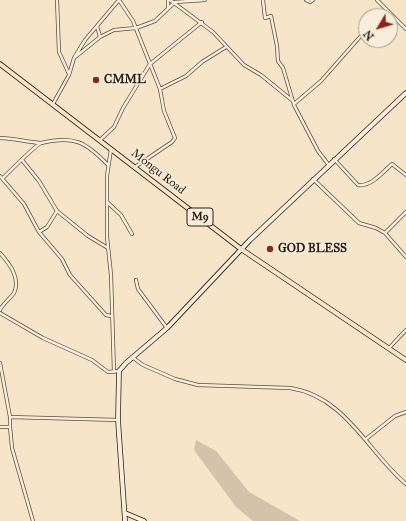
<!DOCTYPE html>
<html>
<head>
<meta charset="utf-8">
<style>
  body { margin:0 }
  #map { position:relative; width:406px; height:521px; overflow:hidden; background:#f6e5c8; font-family:"IM FELL Great Primer",serif }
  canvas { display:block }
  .north { position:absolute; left:358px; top:8px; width:40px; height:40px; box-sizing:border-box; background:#f9eedb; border:1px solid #a79a8c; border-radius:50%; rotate:232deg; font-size:11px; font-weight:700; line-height:16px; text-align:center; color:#2b1c16 }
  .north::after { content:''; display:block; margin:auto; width:14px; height:18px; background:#8f2418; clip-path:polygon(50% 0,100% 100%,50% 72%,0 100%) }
</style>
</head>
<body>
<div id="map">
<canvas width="406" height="521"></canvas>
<div class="north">N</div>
</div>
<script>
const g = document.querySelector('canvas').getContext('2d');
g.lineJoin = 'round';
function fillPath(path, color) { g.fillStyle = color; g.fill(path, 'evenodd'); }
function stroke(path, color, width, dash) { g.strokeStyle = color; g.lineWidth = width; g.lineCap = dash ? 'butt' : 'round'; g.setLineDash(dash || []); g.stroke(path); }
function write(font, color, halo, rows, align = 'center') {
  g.font = font + ' "IM FELL Great Primer",serif'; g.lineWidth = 3; g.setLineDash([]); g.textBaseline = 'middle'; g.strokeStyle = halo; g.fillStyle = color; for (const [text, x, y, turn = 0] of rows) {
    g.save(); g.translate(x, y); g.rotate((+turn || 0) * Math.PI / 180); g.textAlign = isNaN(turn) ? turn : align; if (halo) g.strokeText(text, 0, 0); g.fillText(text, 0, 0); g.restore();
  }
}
const green = new Path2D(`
  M196,440L216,451L249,492L300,521H253L236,507L194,450Z`);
const street = new Path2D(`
  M57,0L59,52L69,74
  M119,0L133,21L160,89L164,111L175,138L172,142L135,167
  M168,0V7
  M170,0L213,32L244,65L261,75L293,101
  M263,0L265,18L271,16L277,46L278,61L283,68L294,105L318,151L328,164
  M306,0L310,2L313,0
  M377,0L406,29
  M381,16L387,11
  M97,26L100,37
  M74,58L100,37L114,30L136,28L155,21L175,2L205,0
  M160,89L186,76L202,62L226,47
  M53,104L69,75L74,58L85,40L119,0
  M294,104L321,81L366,30
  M0,138C14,138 26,142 40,143
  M100,140L114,127L123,108L150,64L202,22
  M111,149L107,176V237L111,275L114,372
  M334,159L358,185C371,187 383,172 392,164L406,175
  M22,160L39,181L57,211L88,236L108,248
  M0,176L24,204L39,232L62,259L70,275L106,315L111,316
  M3,178C8,173 36,145 41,143C74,135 86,142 108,165
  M313,179L359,223L376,228L385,233L406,257
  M107,202L121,215L132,234
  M39,232L47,227L57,211
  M385,233L406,212
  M0,253C9,263 21,278 14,293C10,299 3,303 0,310
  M136,280L138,289L167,328
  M0,313L43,338L92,360L108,372L119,371
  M389,348L406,330
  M132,357L143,365L175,379L198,385L290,388C345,396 368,452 406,484
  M0,363L10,417L118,420
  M0,427H10V417
  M10,427L12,448L33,521
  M366,439L395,416L406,412`);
const secondary = new Path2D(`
  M125,513L144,521
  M125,521L118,420L119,371L126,363L167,328L250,240L406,93`);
const primary = new Path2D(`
  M0,64L241,249L406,360`);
const markers = [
  [96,80,4,"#8f2418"],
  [270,249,4,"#8f2418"]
];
const shields = [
  [200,217,26]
];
const shieldNames = [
  ["M9",200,217]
];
const poiNames = [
  ["CMML",104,80],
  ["GOD BLESS",278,249]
];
const streetNames = [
  ["Mongu Road",158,172,38]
];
fillPath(green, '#d3c3aa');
stroke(street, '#5e4e42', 4);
stroke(secondary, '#2b1c16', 5.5);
stroke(primary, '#2b1c16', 5.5);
stroke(street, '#f9eedb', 2.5);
stroke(secondary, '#f9eedb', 4);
stroke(primary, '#f6e5c8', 4);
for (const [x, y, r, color] of markers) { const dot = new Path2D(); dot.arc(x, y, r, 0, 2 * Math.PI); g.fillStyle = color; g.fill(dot); stroke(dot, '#f9eedb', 1.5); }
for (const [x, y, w] of shields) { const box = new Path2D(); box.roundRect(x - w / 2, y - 9, w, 18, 3); g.fillStyle = '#f9eedb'; g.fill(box); stroke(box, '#2b1c16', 1); }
write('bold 11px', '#2b1c16', null, shieldNames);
write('bold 12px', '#2b1c16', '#f9eedb', poiNames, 'left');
write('12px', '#2b1c16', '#f9eedb', streetNames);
</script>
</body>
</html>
